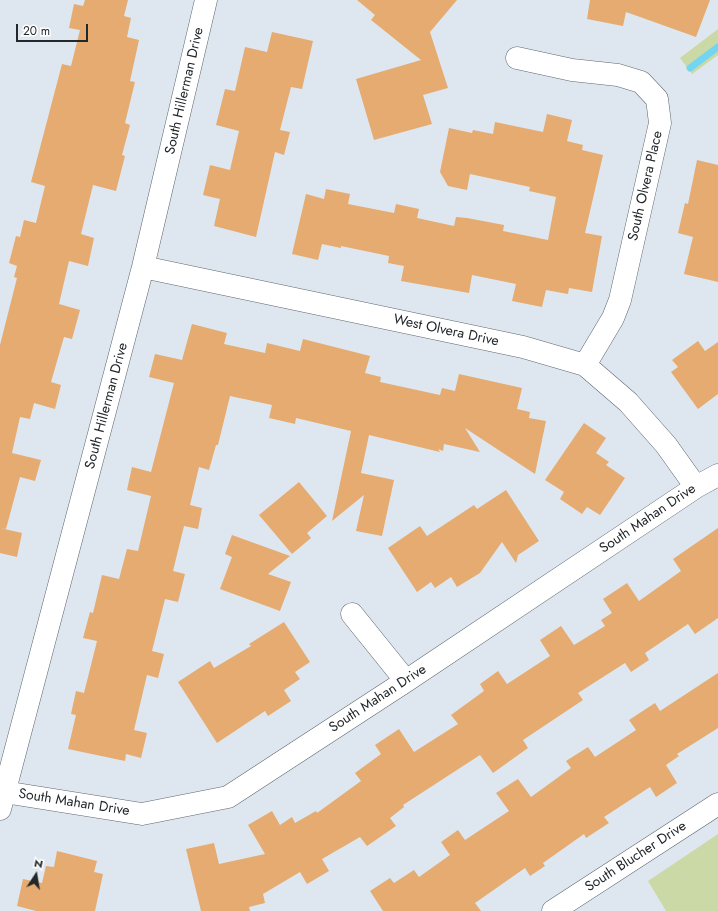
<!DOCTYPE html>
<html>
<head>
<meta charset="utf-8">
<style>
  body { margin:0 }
  #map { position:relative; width:718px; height:911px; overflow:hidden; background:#dee7f0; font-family:Jost,sans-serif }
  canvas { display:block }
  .north { position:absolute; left:16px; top:855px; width:40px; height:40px; -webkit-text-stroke:3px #fff; paint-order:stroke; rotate:12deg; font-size:11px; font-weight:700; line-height:16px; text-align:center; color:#23272a }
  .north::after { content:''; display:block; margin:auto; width:14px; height:18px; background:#23272a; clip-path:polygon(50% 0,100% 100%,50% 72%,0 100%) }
  .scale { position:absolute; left:16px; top:24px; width:72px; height:18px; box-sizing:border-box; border:2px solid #23272a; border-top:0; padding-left:5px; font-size:12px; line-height:14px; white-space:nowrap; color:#23272a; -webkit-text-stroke:3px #fff; paint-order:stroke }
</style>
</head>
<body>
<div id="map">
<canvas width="718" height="911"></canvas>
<div class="north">N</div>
<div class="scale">20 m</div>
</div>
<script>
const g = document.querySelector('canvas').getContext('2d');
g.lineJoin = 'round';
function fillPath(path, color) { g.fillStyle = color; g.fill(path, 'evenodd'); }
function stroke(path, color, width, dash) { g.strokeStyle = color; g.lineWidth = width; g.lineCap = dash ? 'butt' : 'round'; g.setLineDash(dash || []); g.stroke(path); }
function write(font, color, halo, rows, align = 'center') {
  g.font = font + ' Jost,sans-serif'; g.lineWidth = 3; g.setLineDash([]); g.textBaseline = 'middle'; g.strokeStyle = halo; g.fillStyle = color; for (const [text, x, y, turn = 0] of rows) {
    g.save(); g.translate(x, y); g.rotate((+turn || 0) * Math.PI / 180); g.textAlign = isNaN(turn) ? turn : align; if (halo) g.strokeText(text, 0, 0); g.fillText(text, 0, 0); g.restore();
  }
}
const green = new Path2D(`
  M718,29V55L692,74L680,58Z
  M718,834V911H666L648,881Z`);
const stream = new Path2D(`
  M690,68L718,47`);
const building = new Path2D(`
  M85,0H128L124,16L131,18L127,37L139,40L130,81L135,82L125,123L130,125L122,155L125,156L116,191L93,185L81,234L94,238L88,266L69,261L59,304L80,310L72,339L64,337L51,382L61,385L55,409L34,403L30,419L20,417L12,453L41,460L35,481L20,477L6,529L0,528V345L17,278L14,277L17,266L9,263L16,236L20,237L24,220L36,223L45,186L31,182L62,64L71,66L80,30L69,28L74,4L83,6Z
  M357,0H457L430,32L448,88L423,95L432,124L374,140L356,79L421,60L371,20L375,15Z
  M590,0H710L696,37L626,12L623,26L587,19Z
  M272,32L313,41L302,89L291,87L280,130L290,132L284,155L275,152L256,237L214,226L220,199L203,195L210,165L230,170L239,131L216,125L225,89L235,91L245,47L267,52Z
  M547,114L572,120L567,141L583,145L582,150L603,155L585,233L602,236L592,292L569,288L568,294L546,290L542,307L512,301L516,284L472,275L469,293L401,281L404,266L388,263L389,256L341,246V248L322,244L318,260L292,254L306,194L324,199L326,189L350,194L348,204L394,213L396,204L419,209L417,218L454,226L456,217L467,218L504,225L503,231L548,240L556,197L529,191L530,187L470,174L467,190L448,186L440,172L449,128L472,133L473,130L493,134L495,122L543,132Z
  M697,160L718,165V282L684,274L693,237L678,233L685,203L688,204Z
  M192,324L227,333L224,344L265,353L267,343L300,351L303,339L370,356L365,373L381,377L380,382L440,395L442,388L455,391L459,374L522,388L517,409L530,412L529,418L546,421L535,474L465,428L480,452L444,444L443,451L438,449L440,452L369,435L361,473L394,480L382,536L356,531L364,495L332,521L351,431L296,418L295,424L269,418L272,405L230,396L218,445H216L209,470L199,467L190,505L202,508L198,529L184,526L173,571L185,574L178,602L165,599L152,651L164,654L158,678L147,675L134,730L147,733L141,758L126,754L125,761L68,749L76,715L71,714L76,691L84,693L97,641L83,638L90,612L93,613L102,575L119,579L127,549L138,551L151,496L127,490L132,467L151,472L174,383L149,377L155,354L182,360Z
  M698,341L705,351L718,342V394L698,409L671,372L678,367L672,360Z
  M584,423L606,438L596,453L609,462L606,465L625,478L600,515L587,507L582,514L560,499L564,492L545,480Z
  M299,482L327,516L307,533L311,538L292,554L259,515Z
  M506,490L539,541L518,555L516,563L502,542L480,573L457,587L451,577L435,588L431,582L417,592L388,548L420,526L427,536L474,505L477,509Z
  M0,528L22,533L17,557L0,553Z
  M718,528V618L695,634L688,624L645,653L649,660L631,672L625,663L578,693L583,700L523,740L528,748L493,773L480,755L403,805L404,807L390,818L396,826L367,846L360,837L322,859L329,871L307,884L300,872L263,894L265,903L249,907L250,911H201L186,849L214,843L219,864L265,854L248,825L272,811L280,825L292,817L295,823L316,811L317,813L361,781L355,773L381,754L375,745L399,729L414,752L458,724L451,715L484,691L480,684L498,671L507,684L550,656L540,640L561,626L574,645L605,626L601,620L612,613L603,599L627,583L639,601L681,571L673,559Z
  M232,535L290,556L268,574L291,582L280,611L220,589L232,557L225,554Z
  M284,622L310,662L295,672L300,679L284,690L291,701L268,716L265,711L217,743L178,682L210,661L214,668L251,646L249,644Z
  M718,673V728L677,754L679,756L666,765L677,783L656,797L650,787L604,817L609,823L586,838L584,834L543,863L545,866L530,876L525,868L475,903L481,911H383L370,891L390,878L394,883L414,870L419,877L450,855L441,842L458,830L465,840L509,811L496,793L518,779L531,797L571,768L566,761L588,747L595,757L636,730L629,720L655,703L660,711Z
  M57,851L97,861L94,872L103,874L95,911H36L17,906L23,879L42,883L46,866L54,867Z`);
const street = new Path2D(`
  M517,58L572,70L618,75L641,82L657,99L660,123L620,300L613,318L585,365
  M143,267L523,347L585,365L628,402L666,445L696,487
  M352,614L406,681
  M4,792L142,814L228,797L406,681L696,487L718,475
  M0,809L143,267L206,0
  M553,911L718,804`);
const streetNames = [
  ["South Hillerman Drive",185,91,-77],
  ["South Olvera Place",646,186,-77],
  ["West Olvera Drive",446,331,12],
  ["South Hillerman Drive",107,406,-75],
  ["South Mahan Drive",648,519,-34],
  ["South Mahan Drive",378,699,-33],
  ["South Mahan Drive",74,803,9],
  ["South Blucher Drive",636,857,-33]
];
fillPath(green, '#cbd9a6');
stroke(stream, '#72d6f3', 7);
fillPath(building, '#e5ab70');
stroke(street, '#5f676e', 23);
stroke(street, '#fff', 22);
write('14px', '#23272a', '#fff', streetNames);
</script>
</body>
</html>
